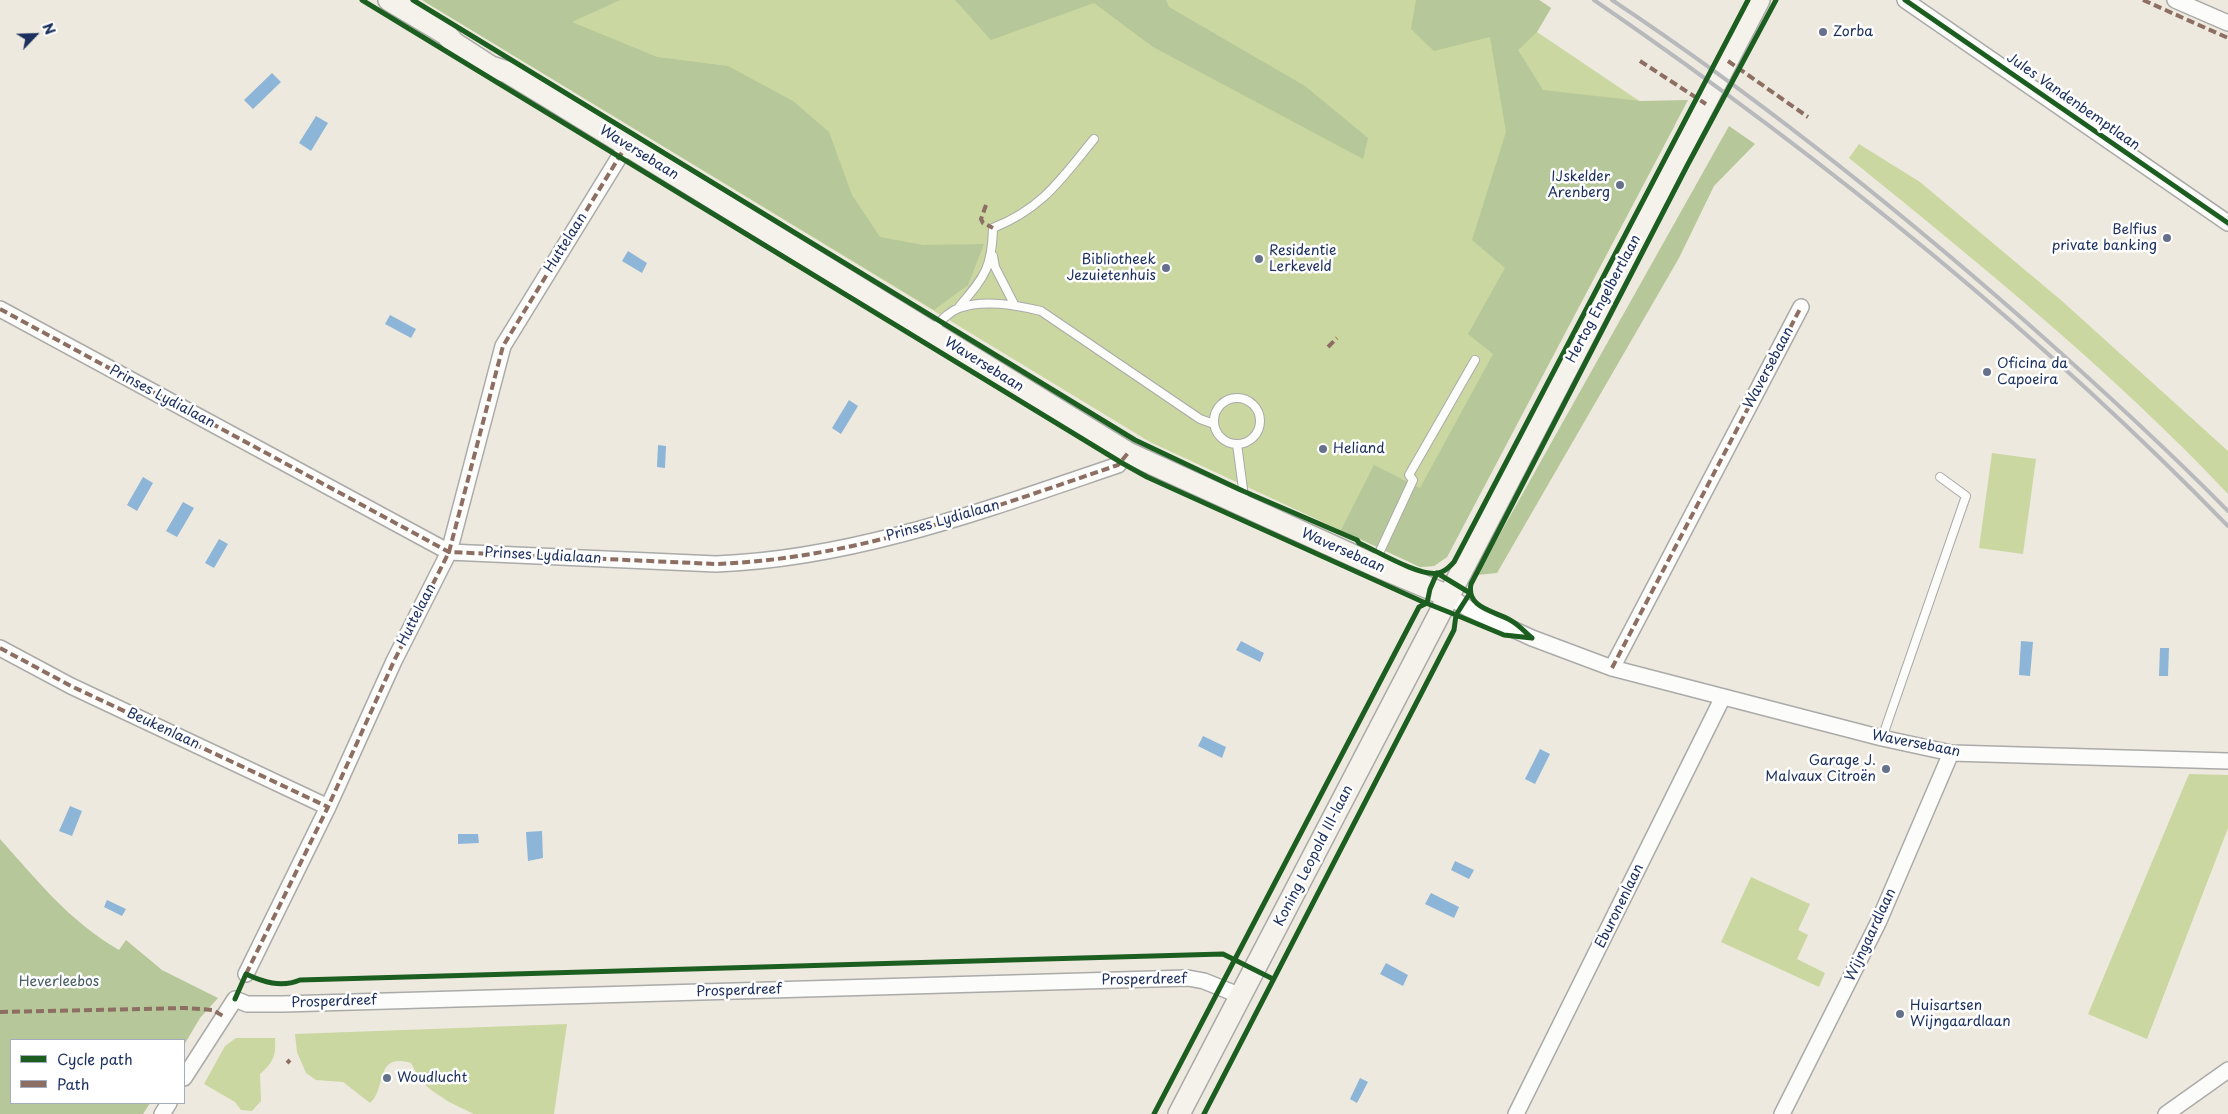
<!DOCTYPE html>
<html>
<head>
<meta charset="utf-8">
<style>
  body { margin:0 }
  #map { position:relative; width:2228px; height:1114px; overflow:hidden; background:#eee9de; font-family:"Playpen Sans",sans-serif }
  canvas { display:block }
  .legend { position:absolute; left:10px; top:1039px; width:175px; height:65px; box-sizing:border-box; background:#fff; border:1px solid #a4acbf; margin:0; padding:6px 9px; list-style:none; font-size:15px; color:#1b2f5e }
  .legend li { display:flex; align-items:center; gap:10px; height:25px }
  .legend b { width:25px; border:1px solid #a4acbf }
  .north { position:absolute; left:10px; top:10px; width:50px; height:50px; -webkit-text-stroke:4px #fff; paint-order:stroke; rotate:66deg; font-size:14px; font-weight:700; line-height:20px; text-align:center; color:#1b2f5e }
  .north::after { content:''; display:block; margin:auto; width:18px; height:22px; background:#1b2f5e; clip-path:polygon(50% 0,100% 100%,50% 72%,0 100%) }
</style>
</head>
<body>
<div id="map">
<canvas width="2228" height="1114"></canvas>
<ul class="legend">
<li><b style="height:6px;background:#1b5e20"></b>Cycle path</li>
<li><b style="height:6px;background:#8d6e63"></b>Path</li>
</ul>
<div class="north">N</div>
</div>
<script>
const g = document.querySelector('canvas').getContext('2d');
g.lineJoin = 'round';
function fillPath(path, color) { g.fillStyle = color; g.fill(path, 'evenodd'); }
function stroke(path, color, width, dash) { g.strokeStyle = color; g.lineWidth = width; g.lineCap = dash ? 'butt' : 'round'; g.setLineDash(dash || []); g.stroke(path); }
function write(font, color, halo, rows, align = 'center') {
  g.font = font + ' "Playpen Sans",sans-serif'; g.lineWidth = 5; g.setLineDash([]); g.textBaseline = 'middle'; g.strokeStyle = halo; g.fillStyle = color; for (const [text, x, y, turn = 0] of rows) {
    g.save(); g.translate(x, y); g.rotate((+turn || 0) * Math.PI / 180); g.textAlign = isNaN(turn) ? turn : align; if (halo) g.strokeText(text, 0, 0); g.fillText(text, 0, 0); g.restore();
  }
}
const green = new Path2D(`
  M426,0H1539L1551,8L1537,32L1675,125L1447,557L1434,566L1420,567L1150,442L425,2Z
  M1859,144L1920,182L2062,301L2228,451V494C2112,371 1980,264 1849,158Z
  M1992,453L2036,459L2023,554L1979,548Z
  M2189,774L2228,775V828L2147,1039L2088,1014Z
  M1751,877L1810,904L1798,930L1808,935L1797,959L1825,973L1819,987L1721,942Z
  M567,1024L554,1114H474L449,1102L431,1090L420,1080L411,1063C374,1052 387,1089 370,1103L343,1082L316,1080L306,1073L297,1052L295,1034Z
  M236,1038H275C276,1055 274,1062 260,1074L261,1101L252,1111L241,1110L235,1102L204,1084L225,1046Z`);
const forest = new Path2D(`
  M422,0H620L572,22L657,57L728,66L793,101L829,132L852,195L880,237L923,245L984,244L968,285L934,310Z
  M955,0H1166L1169,7L1305,86L1368,138L1363,159L1153,47L1094,3L991,40Z
  M1416,0H1539L1551,8L1537,32L1518,50L1543,90L1640,101L1688,100L1447,557L1434,566L1420,567L1341,530L1374,465L1420,488L1493,354L1468,334L1505,268L1472,240L1506,132L1490,37L1434,51L1411,29Z
  M1729,126L1755,144L1714,186L1679,258L1497,573L1477,575Z
  M0,839C37,880 70,922 119,950L126,940L162,970L218,998L200,1018L184,1045V1040H11V1103H150L143,1114H0Z`);
const water = new Path2D(`
  M272,73L281,82L253,109L244,100Z
  M316,116L328,123L311,151L299,143Z
  M628,251L647,263L642,273L622,261Z
  M390,315L416,329L411,338L385,324Z
  M849,400L858,406L841,434L832,428Z
  M658,445L666,446L665,468L657,467Z
  M143,477L153,483L137,511L127,505Z
  M183,502L194,508L177,537L166,531Z
  M219,539L228,544L214,568L205,563Z
  M1241,641L1264,653L1260,662L1236,650Z
  M2021,641L2033,642L2030,676L2019,675Z
  M2160,648H2169L2168,676H2159Z
  M1203,736L1226,747L1222,758L1198,746Z
  M1540,749L1550,754L1535,784L1525,779Z
  M70,806L82,811L72,836L59,831Z
  M542,831L543,858L528,861L526,832Z
  M458,834H478L479,843L458,844Z
  M1455,861L1474,870L1469,879L1451,870Z
  M1431,893L1459,907L1454,918L1425,904Z
  M107,900L126,909L122,916L104,907Z
  M1386,963L1408,975L1403,986L1380,974Z
  M1360,1078L1368,1082L1357,1103L1350,1099Z`);
const lane = new Path2D(`
  M993,256L995,267L1014,304
  M959,307C984,277 992,269 993,228C1043,208 1061,179 1094,139
  M932,330C940,322 948,312 959,308C984,299 1016,305 1041,311L1200,419L1214,424
  M1214 421a23 23 0 1 1 46 0a23 23 0 1 1-46 0Z
  M1237,444L1245,504
  M1374,564L1413,480L1409,475L1475,360
  M1882,738L1966,496L1940,477`);
const street = new Path2D(`
  M1905,0L2228,223
  M2175,0L2228,23
  M0,309L449,552L716,564C854,559 988,509 1118,465L1128,453
  M1448,596L1469,609L1532,638L1612,668L1882,738L1951,753L2228,761
  M0,648L71,686L328,807
  M1612,668L1801,307
  M246,974L328,807L394,661L449,552L503,346L626,146
  M184,1078L235,999L247,1004H283L1188,978L1204,981L1241,996
  M162,1114L169,1103
  M1516,1114L1723,697
  M1782,1114L1878,923L1951,753
  M2166,1114L2228,1070`);
const secondary = new Path2D(`
  M389,0L446,34L454,43L491,67L507,72L550,98L1128,453L1374,565L1448,596
  M1179,1114L1759,0`);
const rail = new Path2D(`
  M1594,0C1820,155 2036,329 2228,526
  M1612,0C1758,97 1894,206 2025,321C2095,383 2163,445 2228,511`);
const quiet = new Path2D(`
  M2143,0L2228,38
  M1640,61L1706,104
  M1728,61L1808,117
  M986,205L981,219L983,223L993,228
  M0,309L449,552L716,564C854,559 988,509 1118,465L1128,453
  M1328,347L1337,338
  M0,648L71,686L328,807
  M1612,668L1801,307
  M246,974L328,807L394,661L449,552L503,346L626,146
  M0,1012L185,1008L213,1010L223,1016
  M287,1063L290,1060`);
const cycleway = new Path2D(`
  M362,0L1122,463L1147,477L1421,601L1456,615L1470,593L1437,573L1430,589L1427,603
  M413,0L1135,440L1243,491L1357,540L1359,543C1377,551 1420,577 1438,573C1445,572 1449,567 1454,562L1748,0
  M1905,0L2228,223
  M1532,638C1525,632 1518,624 1510,620C1494,611 1466,608 1471,584L1687,166L1776,0
  M235,999L246,974C263,982 281,988 300,980L1223,954L1273,979
  M1154,1114L1419,607L1427,603
  M1204,1114L1454,630L1456,615L1504,635L1532,638`);
const markers = [
  [1823,32,5,"#65708b"],
  [1620,185,5,"#65708b"],
  [2167,238,5,"#65708b"],
  [1259,259,5,"#65708b"],
  [1166,268,5,"#65708b"],
  [1987,372,5,"#65708b"],
  [1323,449,5,"#65708b"],
  [1886,769,5,"#65708b"],
  [1900,1014,5,"#65708b"],
  [387,1078,5,"#65708b"]
];
const poiNames = [
  ["Zorba",1833,32],
  ["IJskelder",1610,177,"right"],
  ["Arenberg",1610,193,"right"],
  ["Belfius",2157,230,"right"],
  ["private banking",2157,246,"right"],
  ["Residentie",1269,251],
  ["Lerkeveld",1269,267],
  ["Bibliotheek",1156,260,"right"],
  ["Jezuietenhuis",1156,276,"right"],
  ["Oficina da",1997,364],
  ["Capoeira",1997,380],
  ["Heliand",1333,449],
  ["Garage J.",1876,761,"right"],
  ["Malvaux Citroën",1876,777,"right"],
  ["Huisartsen",1910,1006],
  ["Wijngaardlaan",1910,1022],
  ["Woudlucht",397,1078]
];
const streetNames = [
  ["Jules Vandenbemptlaan",2073,102,35],
  ["Waversebaan",639,153,32],
  ["Huttelaan",566,243,-58],
  ["Hertog Engelbertlaan",1604,299,-62],
  ["Waversebaan",984,365,32],
  ["Waversebaan",1769,368,-62],
  ["Prinses Lydialaan",162,397,28],
  ["Prinses Lydialaan",943,521,-16],
  ["Waversebaan",1343,551,24],
  ["Prinses Lydialaan",543,556,3],
  ["Huttelaan",417,615,-63],
  ["Beukenlaan",163,729,25],
  ["Waversebaan",1916,744,11],
  ["Koning Leopold III-laan",1314,856,-63],
  ["Eburonenlaan",1620,906,-64],
  ["Wijngaardlaan",1871,935,-65],
  ["Prosperdreef",1144,980,-1],
  ["Prosperdreef",739,991,-2],
  ["Prosperdreef",334,1002,-2]
];
const parkNames = [
  ["Heverleebos",59,982]
];
fillPath(green, '#cad7a0');
fillPath(forest, '#b6c799');
fillPath(water, '#8db5d7');
stroke(lane, '#aaaaa9', 10);
stroke(street, '#aaaaa9', 18);
stroke(secondary, '#aaaaa9', 24);
stroke(lane, '#fcfcfa', 8);
stroke(street, '#fcfcfa', 15);
stroke(secondary, '#f5f2ec', 21);
stroke(rail, '#b7b9bc', 4);
stroke(quiet, '#8d6e63', 4, [8, 4]);
stroke(cycleway, '#1b5e20', 5);
for (const [x, y, r, color] of markers) { const dot = new Path2D(); dot.arc(x, y, r, 0, 2 * Math.PI); g.fillStyle = color; g.fill(dot); stroke(dot, '#fff', 2); }
write('14px', '#1b2f5e', '#fff', poiNames, 'left');
write('14px', '#1b2f5e', '#fff', streetNames);
write('14px', '#465d63', '#fff', parkNames);
</script>
</body>
</html>
